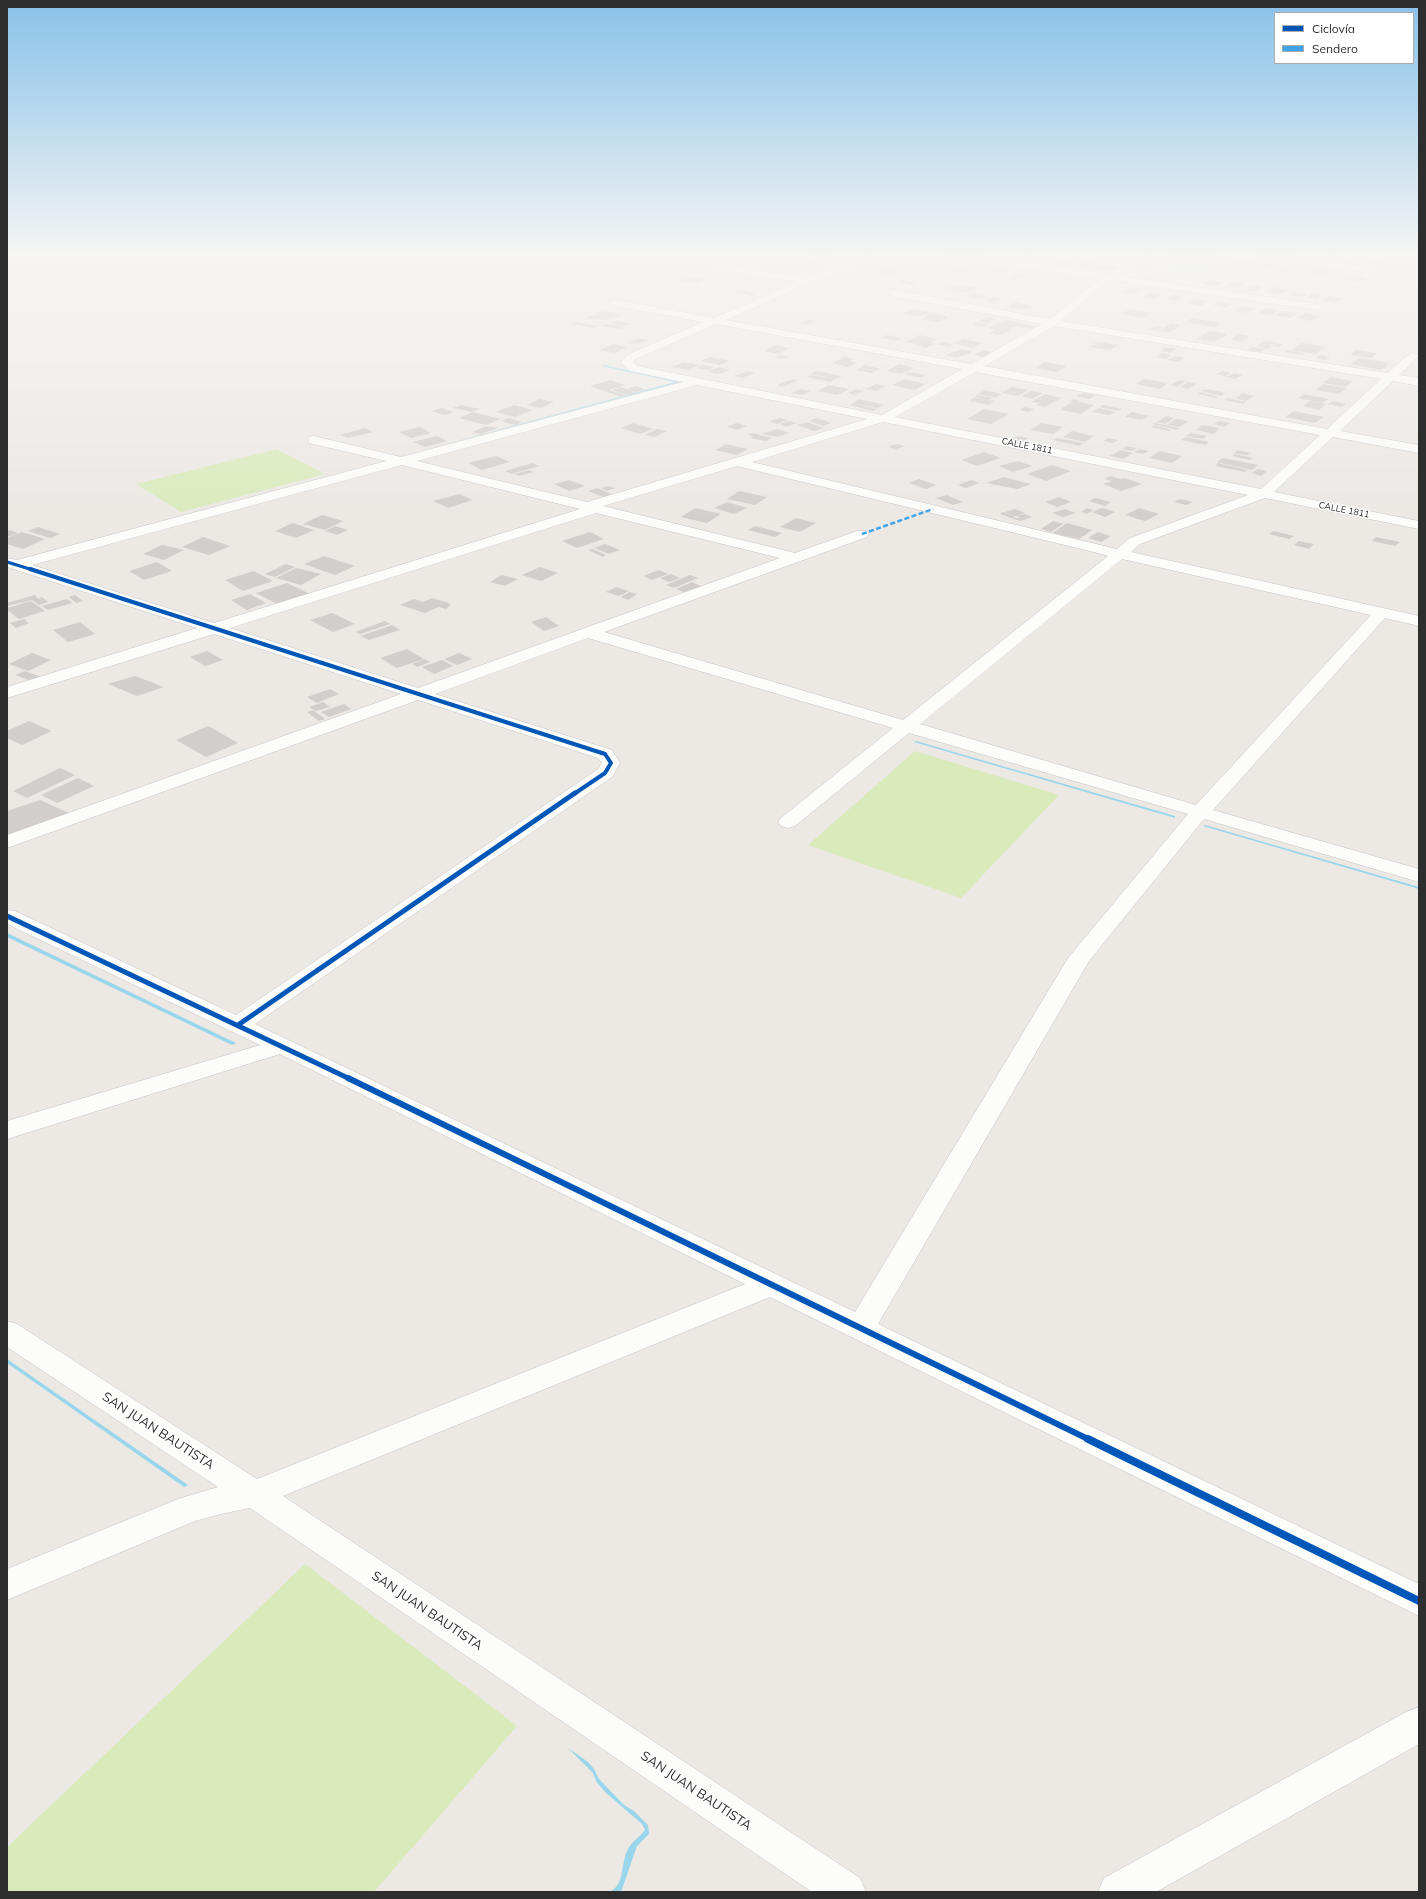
<!DOCTYPE html>
<html>
<head>
<meta charset="utf-8">
<style>
  body { margin:0 }
  #map { position:relative; width:1426px; height:1899px; overflow:hidden; background:#ece8e4; font-family:Mulish,sans-serif }
  canvas { display:block }
  .frame { position:absolute; inset:0; border:8px solid #2e2e2e; pointer-events:none }
  .legend { position:absolute; left:1274px; top:12px; width:140px; height:52px; box-sizing:border-box; background:#fff; border:1px solid #ababab; margin:0; padding:5px 7px; list-style:none; font-size:12px; color:#2e2e2e }
  .legend li { display:flex; align-items:center; gap:8px; height:20px }
  .legend b { width:20px; border:1px solid #ababab }
</style>
</head>
<body>
<div id="map">
<canvas width="1426" height="1899"></canvas>
<div class="frame"></div>
<ul class="legend">
<li><b style="height:5px;background:#0057b8"></b>Ciclovía</li>
<li><b style="height:5px;background:#3ea3eb"></b>Sendero</li>
</ul>
</div>
<script>
const g = document.querySelector('canvas').getContext('2d');
g.lineJoin = 'round';
function fillPath(path, color) { g.fillStyle = color; g.fill(path, 'evenodd'); }
function stroke(path, color, width, dash) { g.strokeStyle = color; g.lineWidth = width; g.lineCap = dash ? 'butt' : 'round'; g.setLineDash(dash || []); g.stroke(path); }
function write(font, color, halo, rows, align = 'center') {
  g.font = font + ' Mulish,sans-serif'; g.lineWidth = 3; g.setLineDash([]); g.textBaseline = 'middle'; g.strokeStyle = halo; g.fillStyle = color; for (const [text, x, y, turn = 0] of rows) {
    g.save(); g.translate(x, y); g.rotate((+turn || 0) * Math.PI / 180); g.textAlign = isNaN(turn) ? turn : align; if (halo) g.strokeText(text, 0, 0); g.fillText(text, 0, 0); g.restore();
  }
}
const pitch = new Path2D(`
  M1169,254L1226,256L1202,273L1151,266Z
  M277,449L325,474L181,512L136,484Z
  M915,751L1059,795L961,898L808,845Z
  M305,1564L517,1726L374,1892H7V1847Z`);
const water = new Path2D(`
  M604,365L680,382L409,454L675,382L602,366Z
  M916,741L1175,816V818L914,742Z
  M1205,825L1419,887V889L1203,826Z
  M7,933L236,1043L232,1045L7,937Z
  M7,1359L188,1485L184,1487L7,1363Z
  M568,1748L588,1762L594,1769L599,1779L624,1805L634,1811L648,1825L649,1834L637,1846L621,1892H609C625,1886 621,1863 627,1851C631,1842 639,1838 645,1830L642,1824L605,1792L596,1781L593,1773Z`);
const building = new Path2D(`
  M813,254H837L828,258L811,256Z
  M1023,254H1036L1028,259L1017,258Z
  M1327,254H1329L1338,256L1333,260L1322,258Z
  M1044,256L1056,258L1048,261L1036,259Z
  M1356,257L1367,259L1360,262L1349,261Z
  M819,258L826,260L815,264L807,262Z
  M1066,258L1077,259L1067,265L1056,263Z
  M1373,260L1387,262L1381,265L1368,263Z
  M1083,261L1094,263L1089,267L1077,265Z
  M1239,261H1254L1246,267L1232,265Z
  M1264,262L1276,263L1268,268L1256,266Z
  M938,264L948,266L942,269L931,267Z
  M1105,264L1119,267L1110,271L1096,269Z
  M1280,266L1294,268L1288,272L1275,270Z
  M959,267L972,269L965,273L952,271Z
  M885,268L902,271L891,276L874,273Z
  M1321,268L1332,270L1325,276L1311,275Z
  M998,269L1010,271L996,274L990,272Z
  M1017,273L1031,275L1017,279L1009,278Z
  M1354,276L1367,278L1361,282L1348,279Z
  M692,277L708,280L697,284L681,281Z
  M903,280L916,283L911,285L898,282Z
  M1209,280L1223,282L1217,286L1203,284Z
  M1233,282L1245,284L1238,288L1226,286Z
  M957,284L978,288L967,293L946,289Z
  M1252,285L1263,287L1256,292L1245,290Z
  M1274,287L1288,290L1280,294L1265,292Z
  M1130,288L1142,290L1134,294L1122,292Z
  M738,290L757,293L752,296L732,292Z
  M1152,292L1163,294L1154,299L1143,297Z
  M1293,292L1308,294L1303,297L1289,295Z
  M972,293L987,296L979,299L965,296Z
  M1311,293L1322,295L1317,299L1306,298Z
  M1173,295L1185,297L1177,301L1166,299Z
  M1330,296L1343,298L1336,303L1322,300Z
  M993,297L1002,298L993,303L985,301Z
  M1195,299L1208,301L1201,306L1187,303Z
  M1016,302L1033,306L1023,310L1006,307Z
  M1219,302L1232,304L1226,308L1213,305Z
  M1242,306L1254,308L1248,313L1235,311Z
  M1266,308L1278,310L1272,315L1259,313Z
  M913,309L930,312L920,317L902,314Z
  M1129,309L1151,313L1144,318L1122,314Z
  M603,311L621,315L613,318L601,316L612,318L607,320L586,318Z
  M1282,311L1298,313L1291,318L1274,315Z
  M931,313L949,317L939,322L921,319Z
  M1304,313L1321,316L1312,321L1296,318Z
  M987,317L996,319L988,323L979,321Z
  M1192,318L1220,323L1214,327L1186,322Z
  M809,319L816,321L807,325L800,323Z
  M1005,320L1023,324L1037,326L1031,329L1017,326L1011,328L994,325Z
  M615,321L632,324L626,326L610,323Z
  M576,322L597,326L593,328L571,324Z
  M978,322L989,324L983,327L972,325Z
  M1171,323L1181,325L1169,333L1158,331Z
  M608,324L625,327L620,329L602,326Z
  M993,325L1012,329L1006,332L987,328Z
  M1156,326L1163,327L1156,331L1149,329Z
  M996,330L1006,332L999,335L989,333Z
  M1209,331L1228,334L1215,342L1197,339Z
  M1238,334L1249,336L1242,342L1230,340Z
  M887,335L903,338L897,341L881,338Z
  M920,335L938,339L930,342L936,344L926,348L920,347L923,346L905,342Z
  M639,338L648,340L638,344L629,343Z
  M963,339L983,343L973,348L953,343Z
  M1266,341L1275,342L1269,346H1271L1275,343L1283,344L1279,347L1273,346L1267,349L1256,346Z
  M942,342L954,345L949,347L936,344Z
  M1097,342L1119,345L1110,350L1089,347L1093,345L1103,346L1094,344Z
  M1302,343L1326,347L1315,354L1291,350Z
  M613,344L627,347L614,353L600,350Z
  M776,345L789,348L778,354L764,351Z
  M1166,347L1176,349L1170,353L1161,351Z
  M1254,347L1266,349L1259,353L1248,350Z
  M962,349L973,352L957,358L945,355Z
  M983,350L998,353L988,358L974,355Z
  M1287,350L1305,353L1302,355L1284,352Z
  M1356,350L1377,353L1371,358L1350,355Z
  M1162,353L1172,355L1166,359L1155,357Z
  M781,355L790,357L783,359L774,357Z
  M1320,355L1330,357L1326,360L1315,358Z
  M1174,356L1185,358L1178,362L1167,360Z
  M710,357L730,361L720,365L700,361Z
  M845,357L855,359L850,361L857,363L848,367L832,363L841,359L847,361L840,359Z
  M1360,358L1390,363L1381,370L1351,364Z
  M683,362L700,365L688,370L672,367Z
  M1046,362L1067,366L1057,372L1035,368Z
  M900,364L914,368L901,374L886,371Z
  M702,365L714,367L708,370L696,368Z
  M865,365L881,369L876,371L860,368Z
  M718,367L730,370L720,374L707,372Z
  M860,368L876,372L872,373L856,370Z
  M747,371L755,373L742,378L734,376Z
  M816,371L842,376L836,379L811,374Z
  M1223,371L1231,373L1226,376H1229L1234,373L1243,375L1235,379L1216,374Z
  M909,372L926,375L921,378L904,374Z
  M811,375L835,379L830,382L806,377Z
  M1331,377L1353,381L1345,387L1323,383Z
  M793,379L798,380L783,387L777,385Z
  M905,379L926,384L914,390L892,385Z
  M1144,379L1168,383L1160,389L1136,384Z
  M611,380L625,385L609,390L626,395L622,397L590,386Z
  M1179,380L1186,381L1177,387L1170,385Z
  M1188,382L1197,384L1188,389L1180,387Z
  M876,384L887,386L876,391L865,389Z
  M1323,384L1347,388L1339,394L1315,390Z
  M829,385L849,389L837,395L817,391Z
  M636,386L646,390L637,392L627,389Z
  M620,387L635,392L627,395L612,390L617,389L624,391L617,388Z
  M1012,387L1029,390L1018,396L1001,393Z
  M800,389L811,391L802,395L791,393Z
  M856,389L864,391L855,395L848,393Z
  M1206,389L1226,393L1221,396L1201,391Z
  M985,390L1002,394L995,398L978,394Z
  M1031,391L1043,393L1032,399L1021,396Z
  M1201,392L1219,397L1216,398L1197,394Z
  M1083,393L1096,395L1089,399L1076,396Z
  M1243,393L1254,396L1246,401L1235,398Z
  M1045,394L1062,398L1045,407L1036,405L1039,403L1031,402Z
  M1304,394L1329,399L1322,403L1298,398Z
  M978,395L993,398L989,400L995,401L989,405L969,401L975,397L983,399L975,396Z
  M1228,398L1247,402L1243,404L1224,400Z
  M540,399L554,402L541,408L527,405Z
  M859,399L884,405L877,408L853,403Z
  M1073,399L1081,401L1076,404L1080,402L1094,405L1081,414L1060,410L1071,402L1075,403L1070,401Z
  M1310,401L1326,404L1319,410L1303,406Z
  M1333,401L1346,404L1341,407L1327,404Z
  M853,403L877,409L873,411L849,405Z
  M461,405L480,409L472,412L453,408Z
  M514,405L533,410L515,417L496,412Z
  M1103,405L1122,409L1118,411L1099,407Z
  M1024,407L1034,409L1029,412L1019,410Z
  M442,408L454,412L445,415L432,411Z
  M1099,408L1116,412L1109,415L1092,412Z
  M984,409L1009,414L991,424L967,419Z
  M1294,411L1324,417L1315,423L1285,417Z
  M473,412L501,419L486,425L459,418Z
  M1132,412L1149,416L1142,420L1125,417Z
  M1166,416L1174,418L1165,424L1157,422Z
  M509,418L522,422L515,425L501,421Z
  M780,418L788,420L777,424L769,421Z
  M817,418L831,423L824,426L809,421Z
  M1176,419L1189,421L1179,427L1167,425Z
  M789,421L797,423L786,427L779,424Z
  M1219,421L1230,423L1224,427L1214,424Z
  M807,422L824,428L814,431L797,425Z
  M633,423L653,429L640,434L620,428Z
  M736,423L747,426L737,430L727,427Z
  M1041,423L1063,427L1053,434L1030,430Z
  M1155,423L1179,428L1177,430L1153,424Z
  M1154,425L1172,430L1169,431L1151,427Z
  M1202,425L1220,428L1214,434L1196,430Z
  M487,426L498,428L481,434L472,432Z
  M420,427L431,433L411,438L399,432Z
  M365,428L373,432L348,438L340,435Z
  M657,429L667,431L654,437L644,435Z
  M777,429L790,433L777,437L761,434Z
  M1072,431L1094,436L1085,442L1063,437Z
  M753,433L760,435L772,438L766,441L750,438L753,436L748,435Z
  M1191,433L1207,436L1203,439L1186,436Z
  M437,436L448,441L425,447L413,442Z
  M1018,436L1028,438L1022,442L1012,440Z
  M1186,437L1209,442L1205,445L1181,440Z
  M1057,438L1084,443L1079,446L1053,440Z
  M1108,438L1118,440L1113,443L1104,441Z
  M726,444L748,449L737,455L715,450Z
  M897,444L905,446L896,449L888,447Z
  M1126,446L1137,448L1132,451L1122,449Z
  M1140,449L1149,451L1143,454L1134,452Z
  M1120,450L1133,453L1123,459L1110,456Z
  M1238,450L1250,453L1247,455L1234,453Z
  M1160,451L1182,456L1172,463L1149,458Z
  M984,452L1001,458L977,466L961,460Z
  M1235,454L1253,458L1250,460L1232,456Z
  M496,456L510,462L482,470L468,463Z
  M1223,458L1258,465L1252,470L1217,462Z
  M1018,461L1032,466L1013,472L999,466Z
  M533,463L539,466L511,474L505,471Z
  M1218,463L1248,470L1245,472L1215,466Z
  M1052,465L1071,471L1046,481L1027,474Z
  M1258,469L1267,471L1261,476L1251,473Z
  M529,470L534,472L519,476L514,474Z
  M1111,476L1120,479L1125,478L1142,484L1121,491L1103,484L1112,481L1104,479Z
  M1004,477L1031,484L1017,489L986,483Z
  M919,479L936,485L926,489L909,483Z
  M569,480L585,486L569,491L554,484Z
  M971,480L979,483L966,488L958,485Z
  M608,486L615,488L607,491L601,488Z
  M597,488L612,494L603,497L588,491Z
  M739,491L767,497L755,505L727,499Z
  M459,494L473,500L448,508L433,501Z
  M947,495L963,502L953,505L936,498Z
  M1059,497L1071,502L1057,507L1045,502Z
  M1095,498L1111,502L1105,506L1089,501Z
  M1180,499L1193,502L1186,505L1174,502Z
  M727,502L747,508L734,514L714,508Z
  M695,508L721,514L707,523L681,517Z
  M1087,508L1093,510L1087,514L1081,512Z
  M1102,508L1115,512L1105,517L1092,512Z
  M1139,508L1159,514L1145,521L1125,515Z
  M1015,509L1025,513L1016,516L1005,512Z
  M1065,509L1076,513L1063,517L1052,513Z
  M1003,512L1015,516L1013,518H1020L1017,516L1025,514L1032,517L1020,521L1000,514Z
  M322,515L343,521L325,530L303,524Z
  M796,518L816,523L800,532L780,527Z
  M1053,521L1063,524L1051,532L1041,529Z
  M293,523L314,530L296,538L275,531Z
  M1067,523L1092,530L1079,539L1053,533Z
  M335,526L348,530L337,535L325,531Z
  M755,526L782,533L775,537L748,530Z
  M38,527L60,534L50,538L28,531Z
  M10,530L18,533L7,537V531Z
  M1274,531L1294,536L1289,539L1269,534Z
  M22,532L45,539L23,549L7,544V538Z
  M590,532L604,539L577,548L562,541Z
  M1098,532L1111,536L1101,542L1088,538Z
  M203,537L230,546L209,555L182,547Z
  M1376,537L1400,542L1395,546L1372,541Z
  M1299,541L1314,544L1309,549L1294,545Z
  M605,544L620,550L609,554L594,548Z
  M162,545L184,550L164,560L143,554Z
  M592,549L606,555L603,557L588,550Z
  M324,556L355,566L335,575L304,564Z
  M157,562L172,571L144,580L129,571Z
  M286,564L295,567L275,577L265,574Z
  M540,567L558,573L541,581L522,575Z
  M296,568L321,574L301,585L276,578Z
  M659,570L668,574L652,580L643,576Z
  M254,571L273,581L243,591L225,580Z
  M671,574L680,578L669,582L660,578Z
  M502,575L518,579L505,586L490,582Z
  M690,575L698,578L674,588L666,585Z
  M692,582L703,587L686,593L676,589Z
  M287,583L310,594L279,605L256,593Z
  M616,587L629,591L619,596L606,592Z
  M630,592L637,594L628,600L621,597Z
  M250,594L266,603L247,610L231,600Z
  M35,595L38,599L42,597L48,602L39,605L32,600L7,606V603Z
  M75,595L83,601L76,603L69,597Z
  M432,598L449,603L451,605L446,609L439,607L425,613L400,605L414,599L423,602Z
  M67,599L72,603L48,610L42,606Z
  M31,601L45,611L19,619L7,610V608Z
  M332,613L355,624L333,632L310,620Z
  M546,617L559,626L544,631L531,622Z
  M24,619L29,623L16,628L10,623Z
  M385,621L390,624L360,634L355,632Z
  M80,622L95,634L68,642L53,630Z
  M392,625L400,630L369,640L361,636Z
  M407,649L424,659L397,668L380,658Z
  M207,651L223,660L205,666L190,657Z
  M32,653L51,660L28,671L9,664Z
  M459,653L472,659L457,665L444,659Z
  M425,659L430,662L417,667L412,664Z
  M442,660L453,666L434,674L422,667Z
  M25,671L41,677L31,681L15,675Z
  M135,676L164,687L137,696L108,684Z
  M330,689L339,694L317,703L307,697Z
  M323,702L330,707L316,711L309,707Z
  M344,704L351,709L329,717L321,712Z
  M313,710L325,719L319,721L307,712Z
  M29,721L52,731L22,745L7,738V731Z
  M208,726L238,743L206,757L176,740Z
  M60,768L75,775L27,798L13,791Z
  M78,778L94,786L57,803L41,795Z
  M40,800L71,814L7,837V811Z`);
const street = new Path2D(`
  M862,254H875L726,320L971,364L1042,324L893,296L888,293L889,291L893,290L1050,319L1099,279L944,257L940,254H967L1106,274L1141,254H1153L1118,276L1318,304L1323,307L1318,310L1110,280L1060,321L1387,373L1409,354L1413,353L1419,356L1399,375L1419,378V386L1393,381L1340,431L1419,445V453L1333,437L1274,492L1419,521V529L1265,498L1140,544L1131,552L1419,616V626L1385,618L1213,810L1419,869V882L1204,819L1089,961L878,1324L1419,1584V1616L770,1297L283,1496L860,1878L866,1892H812L250,1508L221,1514L195,1521L7,1600V1569L178,1499L218,1487L7,1347V1321L17,1324L257,1479L745,1284L280,1054L7,1139V1121L260,1045L7,924V910L15,911L236,1015L598,769L602,763L598,758L418,700L7,848V835L401,694L214,634L7,698V687L197,628L7,567V558L17,560L386,461L309,443L308,440L309,437L314,436L401,457L683,382L630,371L621,363L627,355L703,322L616,306L612,305L611,303L612,301L616,300L714,318L797,282L715,269L712,268L710,266L712,264L808,278ZM716,324L962,369L882,415L638,366L633,362L635,359ZM1054,326L1381,379L1327,429L984,366ZM975,372L1320,435L1261,489L895,417ZM697,385L867,419L587,502L417,461ZM883,422L1248,495L1130,538L1117,549L752,462ZM402,465L580,509L214,623L32,565ZM737,466L1094,552L1108,556L903,720L604,632L867,537L869,534L867,531H857L795,553L603,506ZM596,513L780,558L418,688L230,628ZM1122,559L1371,615L1196,805L920,724ZM588,638L893,728L781,818L778,822L781,826L788,828L795,826L909,733L1188,814L1068,958L855,1312L255,1024L612,777L620,763L612,750L435,694Z
  M1249,254H1277L1370,267L1375,270L1370,273L1253,257Z
  M1419,1707V1744L1156,1892H1098L1104,1878L1406,1712Z`);
const quiet = new Path2D(`
  M862,534L933,509`);
const cyclewayFar4 = new Path2D(`
  M7,562L33,570`);
const cyclewayFar3 = new Path2D(`
  M30,569L605,754L611,763L605,773L574,794`);
const cyclewayFar2 = new Path2D(`
  M7,916L350,1079
  M238,1025L575,793`);
const cyclewayFar1 = new Path2D(`
  M348,1078L1090,1440`);
const cycleway = new Path2D(`
  M1088,1439L1419,1601`);
const farStreetnames = [
  ["CALLE 1811",1027,446,11],
  ["CALLE 1811",1344,510,11]
];
const nearStreetnames = [
  ["SAN JUAN BAUTISTA",158,1431,33],
  ["SAN JUAN BAUTISTA",427,1611,34],
  ["SAN JUAN BAUTISTA",696,1791,34]
];
fillPath(pitch, '#d9eabb');
fillPath(water, '#99d6ec');
fillPath(building, '#d1cecb');
stroke(street, '#c5c4c5', 1);
fillPath(street, '#fcfcfb');
stroke(quiet, '#3ea3eb', 2.5, [5, 2.5]);
stroke(cyclewayFar4, '#0057b8', 3);
stroke(cyclewayFar3, '#0057b8', 4);
stroke(cyclewayFar2, '#0057b8', 5);
stroke(cyclewayFar1, '#0057b8', 6);
stroke(cycleway, '#0057b8', 8);
const sky = g.createLinearGradient(0, 0, 0, 520);
sky.addColorStop(0, '#88c2ea');
sky.addColorStop(0.49, '#f6f5f3');
sky.addColorStop(1, '#f6f5f300');
g.fillStyle = sky;
g.fillRect(0, 0, 1426, 520);
write('9px', '#2e2e2e', '#fff', farStreetnames);
write('13px', '#2e2e2e', '#fff', nearStreetnames);
</script>
</body>
</html>
